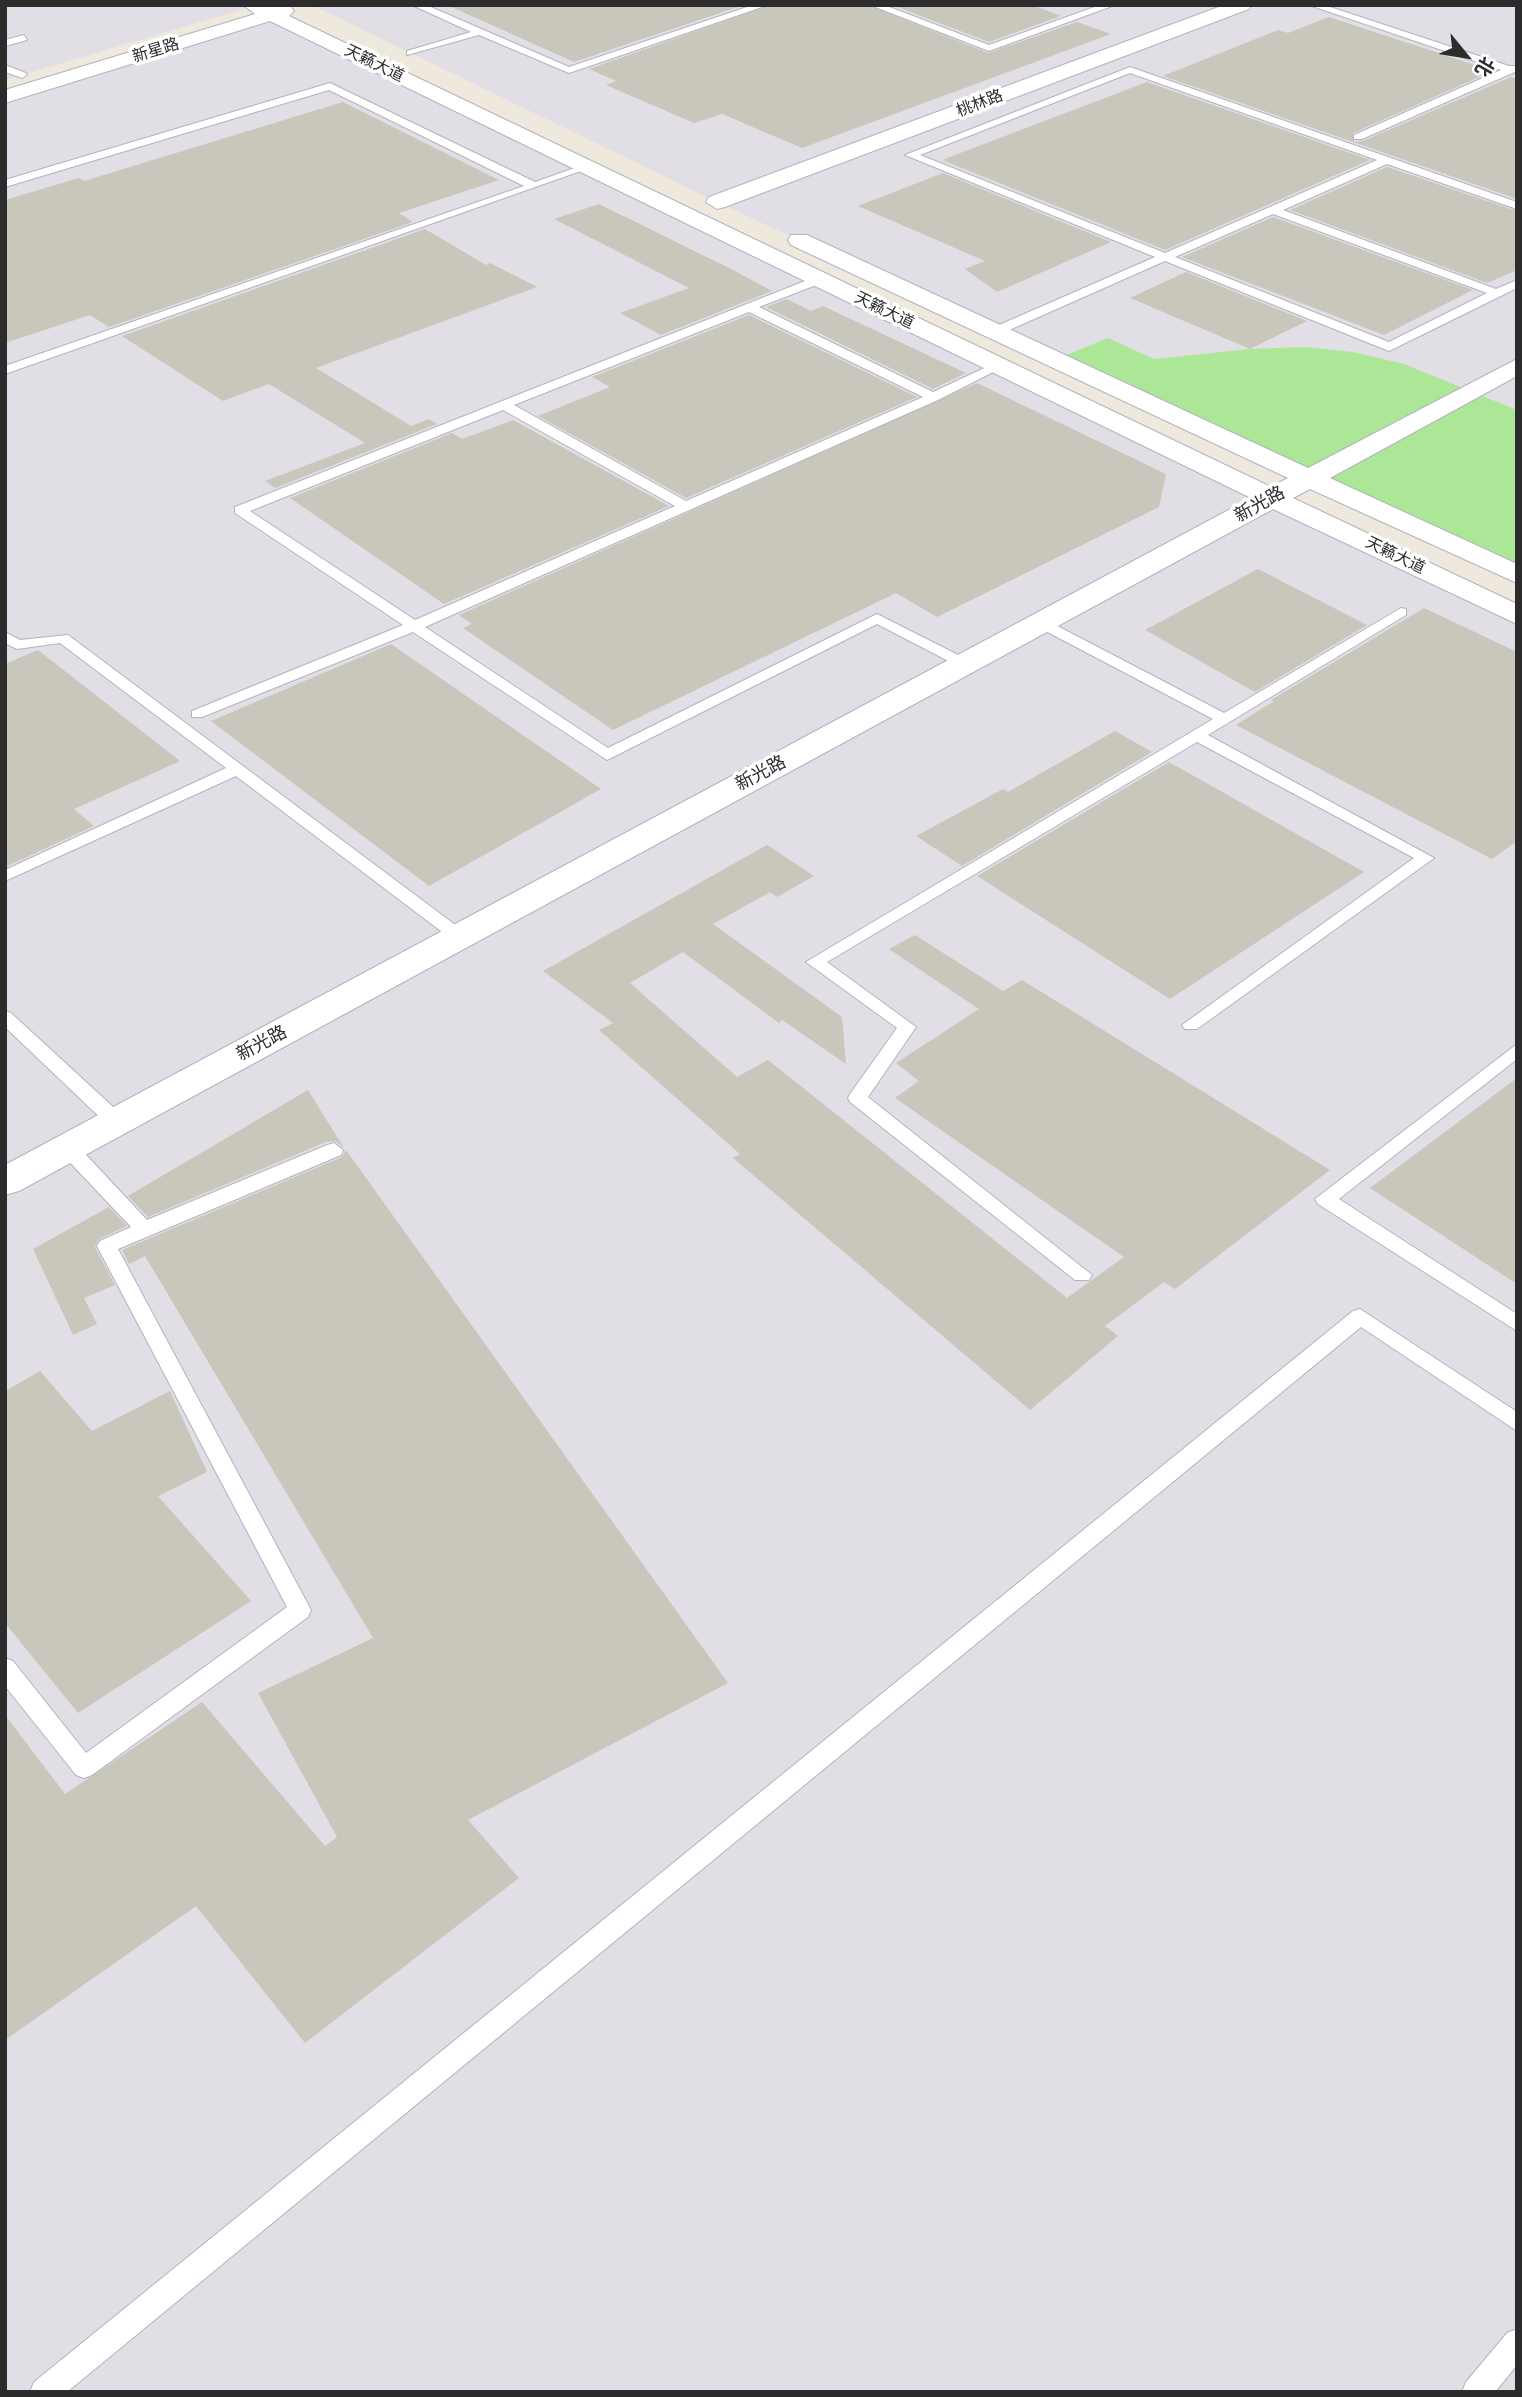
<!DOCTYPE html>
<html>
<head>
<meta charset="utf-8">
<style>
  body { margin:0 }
  #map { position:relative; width:1522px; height:2397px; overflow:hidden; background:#eee8dd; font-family:"DM Sans","Noto Sans SC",sans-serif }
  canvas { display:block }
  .frame { position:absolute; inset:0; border:7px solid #2c2c2c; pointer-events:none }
  .north { position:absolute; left:1431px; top:21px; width:70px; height:70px; -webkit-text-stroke:5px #fff; paint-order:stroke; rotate:120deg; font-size:19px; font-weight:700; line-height:28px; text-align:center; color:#2c2c2c }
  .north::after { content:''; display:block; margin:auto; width:24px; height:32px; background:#2c2c2c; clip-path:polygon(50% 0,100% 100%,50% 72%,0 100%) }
</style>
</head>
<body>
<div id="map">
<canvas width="1522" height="2397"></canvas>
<div class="frame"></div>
<div class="north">北</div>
</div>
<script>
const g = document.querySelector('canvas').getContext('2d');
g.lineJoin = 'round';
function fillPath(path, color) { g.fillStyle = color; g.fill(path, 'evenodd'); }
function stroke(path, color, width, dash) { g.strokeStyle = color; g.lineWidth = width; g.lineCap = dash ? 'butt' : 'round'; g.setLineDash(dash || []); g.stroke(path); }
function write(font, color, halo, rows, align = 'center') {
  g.font = font + ' "DM Sans","Noto Sans SC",sans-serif'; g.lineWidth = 7; g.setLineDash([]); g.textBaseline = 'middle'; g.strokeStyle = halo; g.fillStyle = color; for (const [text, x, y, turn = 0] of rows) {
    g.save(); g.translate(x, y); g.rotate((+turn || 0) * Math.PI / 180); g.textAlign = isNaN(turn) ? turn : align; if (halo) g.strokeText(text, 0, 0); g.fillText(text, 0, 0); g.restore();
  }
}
const industrial = new Path2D(`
  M5,5H252L254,6L5,80Z
  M312,5H1517V575L717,202Z
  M272,15L1517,615V2392H5V95Z`);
const green = new Path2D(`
  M1108,338L1154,359L1250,349L1305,347L1353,352L1404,364L1517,410V575L1054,360Z`);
const building = new Path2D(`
  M447,5H744L574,62Z
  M770,5H868L988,53L1077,22L1111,34L802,148L722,114L694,123L606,85L616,81L589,69Z
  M892,5H1032L1061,16L989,42Z
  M1329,17L1493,71L1353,133L1354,142L1363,141L1511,77L1517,79V199L1163,76L1278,30L1288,33Z
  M1147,82L1370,160L1165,250L942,160Z
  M343,102L499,180L399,213L413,222L109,327L90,315L5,343V200L79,178L84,181Z
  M1387,167L1517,211V270L1487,283L1290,210Z
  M943,173L1111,242L997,292L965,269L985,261L858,206Z
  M599,204L735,271L772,291L661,335L620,313L689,288L554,219Z
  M1273,217L1473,290L1384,335L1182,257Z
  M425,229L486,265L490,263L537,287L316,368L411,426L429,419L437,424L275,488L265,481L365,443L269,384L223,401L122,336Z
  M1186,272L1307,321L1250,349L1130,298Z
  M787,299L811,311L823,306L966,373L933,389L766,307Z
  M749,315L917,397L686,498L538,416L610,387L592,377Z
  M977,383L1166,474L1159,507L937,617L896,593L613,730L463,628L472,624L459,615Z
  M513,420L669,506L444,604L290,498L452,433L462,439Z
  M1258,569L1367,625L1255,692L1145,630Z
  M1424,608L1517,652V841L1492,859L1236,725L1274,701L1271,700Z
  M391,644L601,789L429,886L211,721Z
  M38,650L180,761L74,809L94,826L5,867V664Z
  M1115,731L1152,752L962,866L916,836L1003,789L1008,792Z
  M1169,762L1364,872L1170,999L977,876Z
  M767,845L814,876L777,897L770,892L713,924L842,1017L846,1064L782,1020L779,1023L683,952L630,983L737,1077L768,1060L1067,1298L1124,1257L895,1098L919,1081L896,1063L979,1009L889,949L915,935L1003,991L1022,980L1330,1170L1175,1289L1164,1282L1105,1326L1118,1336L1030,1410L733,1158L740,1154L599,1030L613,1023L543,971Z
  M1517,1078V1284L1370,1188Z
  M308,1090L344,1148L336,1141L326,1142L148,1217L128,1196Z
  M346,1150L728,1683L468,1820L519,1878L305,2043L196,1906L5,2040V1715L65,1794L202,1702L325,1846L337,1837L258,1693L373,1638L145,1256L129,1264L122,1250L342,1157Z
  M109,1207L127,1226L99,1239L95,1247L115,1285L84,1298L97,1324L73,1335L33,1249Z
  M40,1371L92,1431L170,1391L207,1472L158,1496L251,1601L78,1713L5,1623V1391Z`);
const lane = new Path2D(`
  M412,5H426L569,67L753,5H768L569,73L479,35L407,55V51L471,32Z
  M870,5H884L989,45L1100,5H1115L989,51Z
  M1309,5H1324L1509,66H1517V71L1362,139H1354V135L1501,70Z
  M24,35L27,40L5,46V40Z
  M5,65L26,73L27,75L22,78L5,72Z
  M1130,67L1517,202V209L1387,164L1283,210L1496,289L1517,280V288L1389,351L1165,261L998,335H990V329L1155,257L905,155ZM1130,73L1377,160L1165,253L920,155ZM1273,214L1487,293L1389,342L1175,257Z
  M330,83L535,182L583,165L592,167L5,374V366L524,186L329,90L5,187V180Z
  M820,275L824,276V282L759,307L933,392L993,364L1003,367L938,400L425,627L608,748L877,614L970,661V667H960L877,624L607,760L413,632L202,717H192V711L403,625L235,513V507ZM749,312L923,397L686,501L514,405ZM503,410L675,506L415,620L250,511Z
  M1401,608L1406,609V615L1208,735L1434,858L1197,1029H1185L1182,1025L1414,858L1197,742L827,962L916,1027L868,1097L1092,1275L1089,1280H1075L850,1102L848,1098L850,1094L897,1028L806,962L1213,719L1036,626V620H1046L1224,713Z
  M5,632L20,640L68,635L466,933L469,937L466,941H454L236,776L5,881V870L226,768L60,643L17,649L5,643Z
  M5,1011L11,1013L124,1117L126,1122L124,1127H110L5,1027Z
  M1517,1044V1059L1339,1199L1517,1314V1331L1318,1204L1315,1199Z
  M68,1141L75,1143L147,1220L327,1145L334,1143L343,1150L341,1155L118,1249L311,1610L308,1617L92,1775L84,1778L76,1775L5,1686V1658L13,1661L86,1753L287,1607L97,1246L100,1241L131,1227L61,1153L59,1148Z
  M1360,1309L1517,1412V1431L1361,1327L67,2392H30L34,2382L1353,1311Z
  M1517,2329V2365L1495,2392H1462L1466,2382L1507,2333Z`);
const secondary = new Path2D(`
  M243,5L291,7L294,11L289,16L1271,487L1288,478L791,245L788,240L791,235H807L1308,468L1517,359V376L1330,478L1517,564V583L1310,489L1293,498L1517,604V624L1273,509L19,1191L5,1195V1165L1251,498L270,21L5,103V90L255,14Z
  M1224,5H1251L1249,9L725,207L717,209L706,202L709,197Z`);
const farStreetnames = [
  ["新星路",156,51,-17],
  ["天籁大道",374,64,26],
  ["桃林路",980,104,-21],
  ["天籁大道",884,311,26],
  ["天籁大道",1395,556,26]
];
const streetNames = [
  ["新光路",1260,505,-29],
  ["新光路",761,774,-28],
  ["新光路",262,1044,-28]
];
fillPath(industrial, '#e1dee6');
fillPath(green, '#ace797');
fillPath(building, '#c9c6bc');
stroke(lane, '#b2b3c0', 2);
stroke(secondary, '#b2b3c0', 2);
fillPath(lane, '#fff');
fillPath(secondary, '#fff');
write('16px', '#2c2c2c', '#fff', farStreetnames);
write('18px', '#2c2c2c', '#fff', streetNames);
</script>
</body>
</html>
